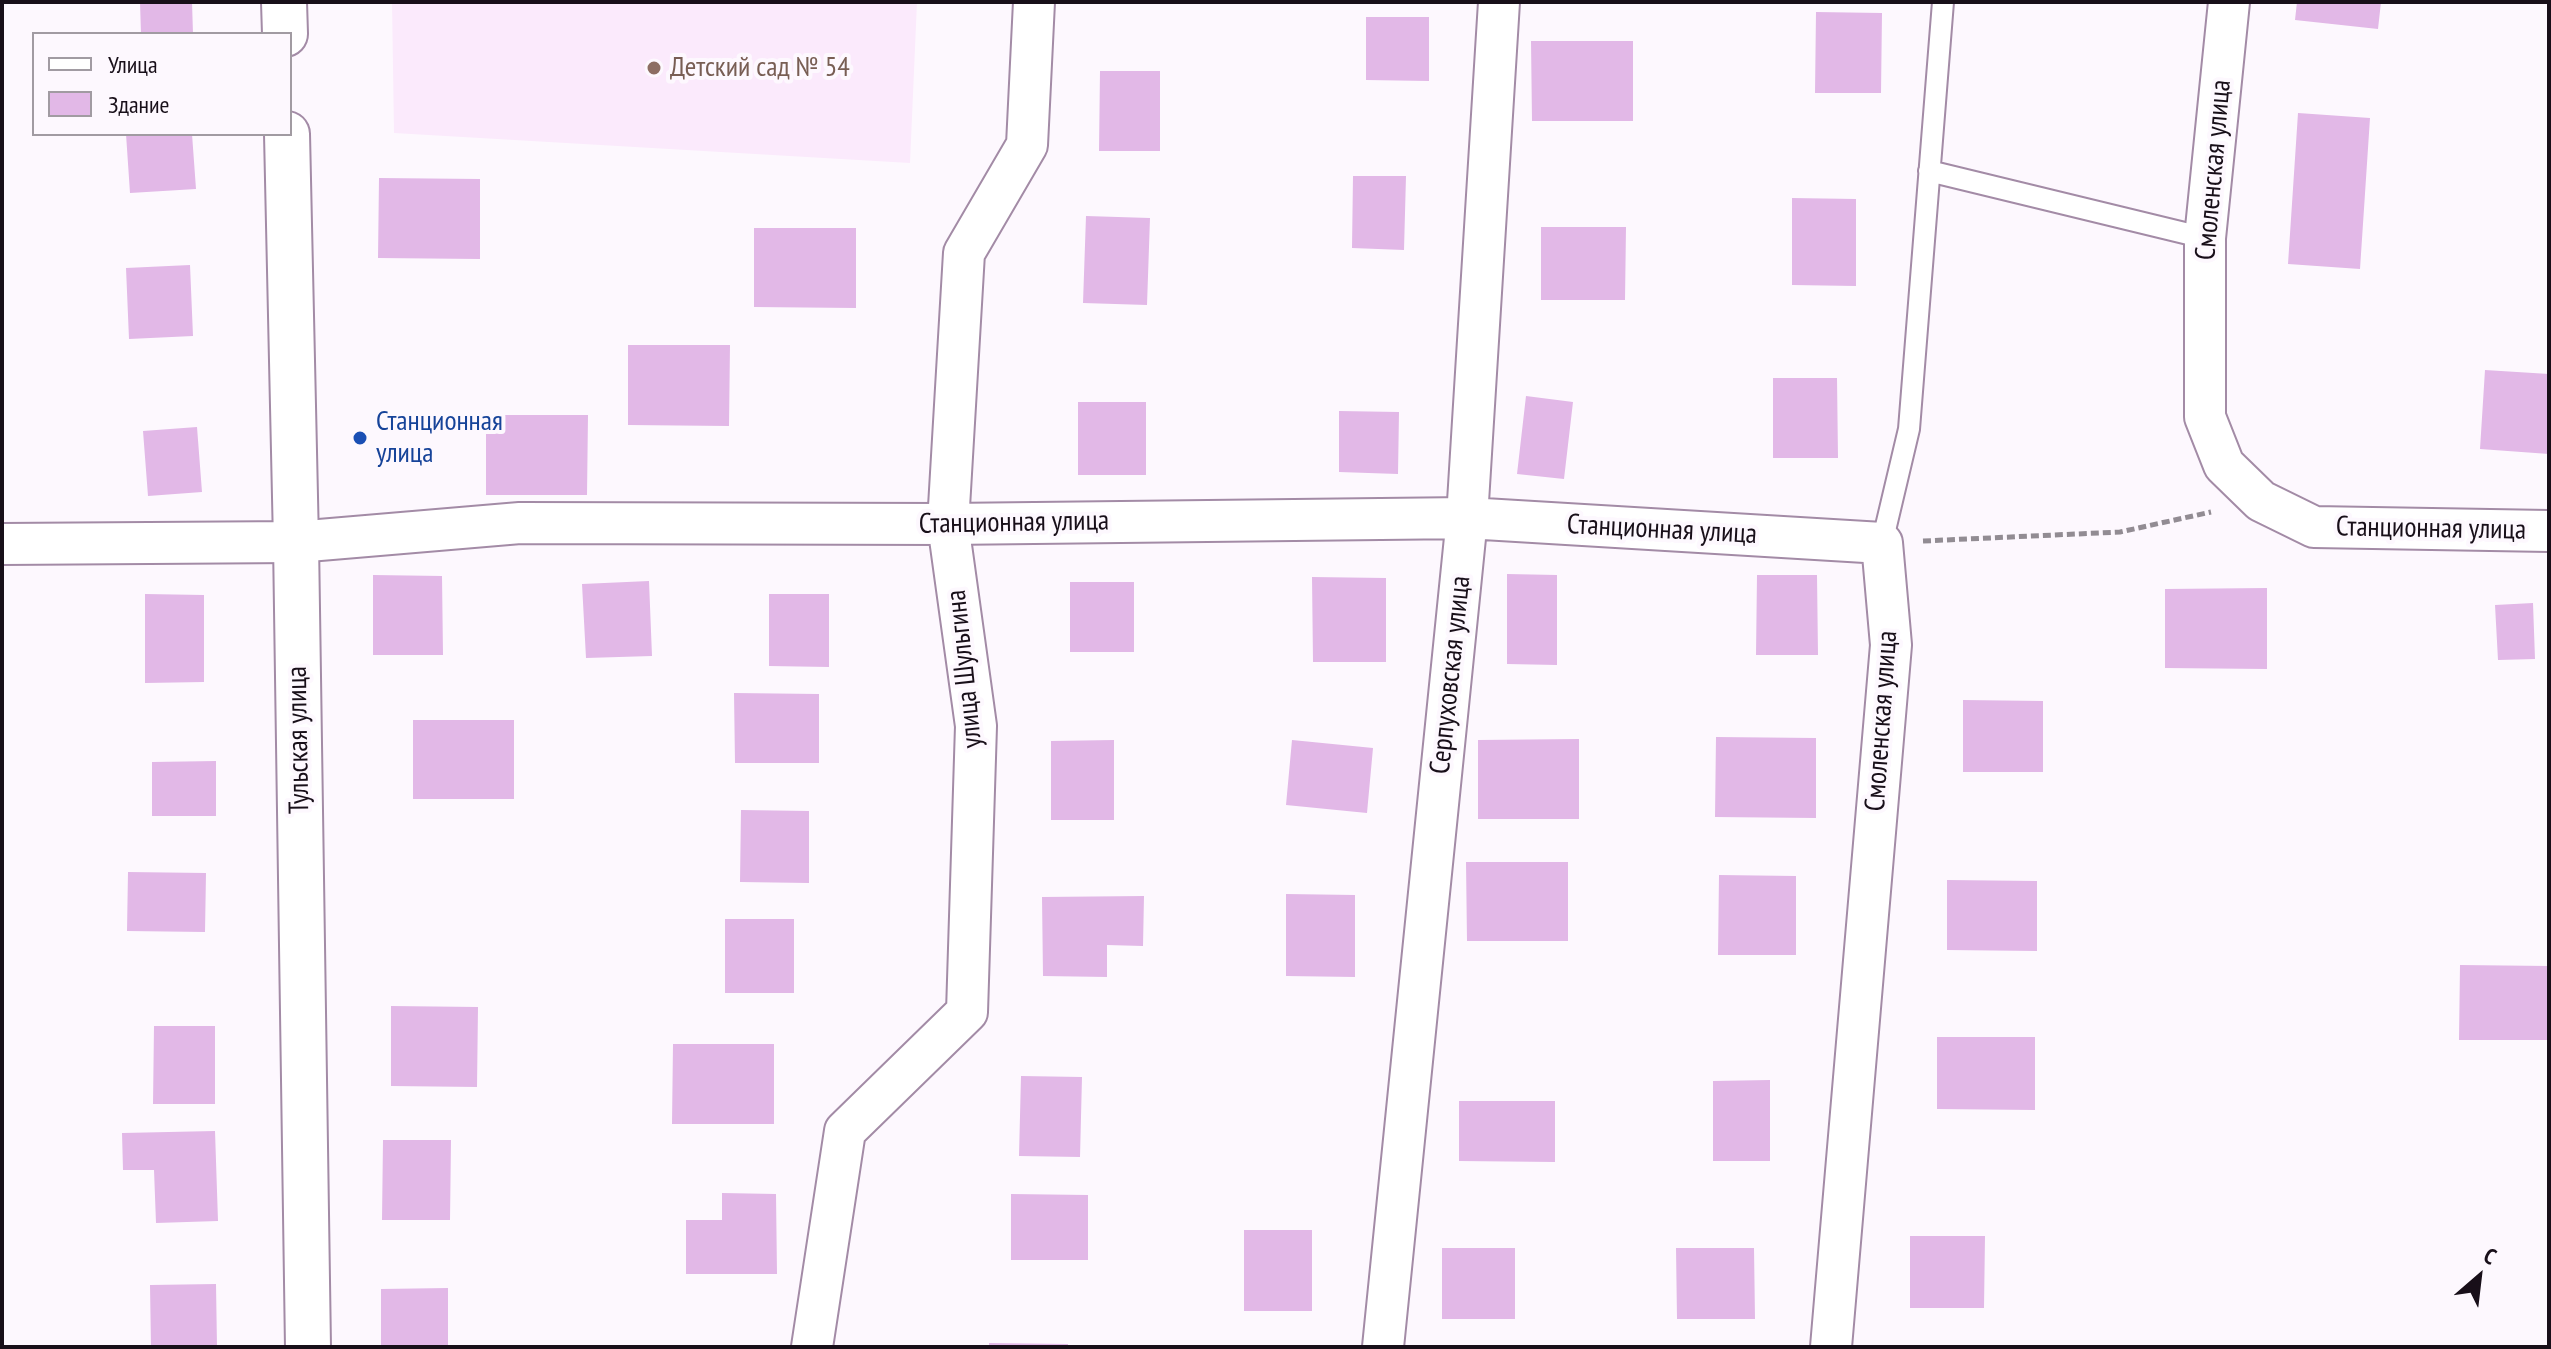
<!DOCTYPE html>
<html>
<head>
<meta charset="utf-8">
<style>
  body { margin:0 }
  #map { position:relative; width:2551px; height:1349px; overflow:hidden; background:#fdf8fe; font-family:"PT Sans Narrow",sans-serif }
  canvas { display:block }
  .frame { position:absolute; inset:0; border:4px solid #180f19; pointer-events:none }
  .legend { position:absolute; left:32px; top:32px; width:260px; height:104px; box-sizing:border-box; background:#fdf8fe; border:2px solid #a19ba2; margin:0; padding:10px 14px; list-style:none; font-size:24px; color:#180f19 }
  .legend li { display:flex; align-items:center; gap:16px; height:40px }
  .legend b { width:40px; border:2px solid #a19ba2 }
  .north { position:absolute; left:2439px; top:1237px; width:80px; height:80px; -webkit-text-stroke:6px #fdf8fe; paint-order:stroke; rotate:28deg; font-size:22px; font-weight:700; line-height:32px; text-align:center; color:#180f19 }
  .north::after { content:''; display:block; margin:auto; width:28px; height:36px; background:#180f19; clip-path:polygon(50% 0,100% 100%,50% 72%,0 100%) }
</style>
</head>
<body>
<div id="map">
<canvas width="2551" height="1349"></canvas>
<div class="frame"></div>
<ul class="legend">
<li><b style="height:10px;background:#fff"></b>Улица</li>
<li><b style="height:22px;background:#e2b8e7"></b>Здание</li>
</ul>
<div class="north">С</div>
</div>
<script>
const g = document.querySelector('canvas').getContext('2d');
g.lineJoin = 'round';
function fillPath(path, color) { g.fillStyle = color; g.fill(path, 'evenodd'); }
function stroke(path, color, width, dash) { g.strokeStyle = color; g.lineWidth = width; g.lineCap = dash ? 'butt' : 'round'; g.setLineDash(dash || []); g.stroke(path); }
function write(font, color, halo, rows, align = 'center') {
  g.font = font + ' "PT Sans Narrow",sans-serif'; g.lineWidth = 8; g.setLineDash([]); g.textBaseline = 'middle'; g.strokeStyle = halo; g.fillStyle = color; for (const [text, x, y, turn = 0] of rows) {
    g.save(); g.translate(x, y); g.rotate((+turn || 0) * Math.PI / 180); g.textAlign = isNaN(turn) ? turn : align; if (halo) g.strokeText(text, 0, 0); g.fillText(text, 0, 0); g.restore();
  }
}
const education = new Path2D(`
  M392,2H917L910,163L394,133Z`);
const building = new Path2D(`
  M140,2H192L193,34H141Z
  M2297,2H2381L2378,29L2295,20Z
  M1816,12L1882,13L1881,93H1815Z
  M1366,17H1429V81L1366,80Z
  M1531,41H1633V121H1532Z
  M1100,71H1160V151H1099Z
  M2298,113L2370,118L2360,269L2288,264Z
  M126,134H192L196,189L130,193Z
  M1353,176H1406L1404,250L1352,248Z
  M379,178L480,179V259L378,258Z
  M1792,198L1856,199V286L1792,285Z
  M1086,216L1150,218L1147,305L1083,303Z
  M1541,227H1626L1625,300H1541Z
  M754,228H856V308L754,307Z
  M190,265L193,336L129,339L126,268Z
  M628,345H730L729,426L628,425Z
  M2485,370L2549,374V454L2480,449Z
  M1773,378H1837L1838,458H1773Z
  M1526,396L1573,402L1564,479L1517,474Z
  M1078,402H1146V475H1078Z
  M1339,411L1399,412L1398,474L1339,472Z
  M486,415H588L587,495H486Z
  M197,427L202,492L148,496L143,431Z
  M1507,574L1557,575V665L1507,664Z
  M373,575L442,576L443,655H373Z
  M1757,575H1817L1818,655H1756Z
  M1312,577L1386,578V662H1313Z
  M649,581L652,656L586,658L582,584Z
  M1070,582H1134V652H1070Z
  M2267,588V669L2165,668V589Z
  M145,594L204,595V682L145,683Z
  M769,594H829V667L769,666Z
  M2533,603L2535,659L2498,660L2495,605Z
  M734,693L819,694V763H735Z
  M1963,700L2043,701V772H1963Z
  M413,720H514V799H413Z
  M1716,737L1816,738V818L1715,817Z
  M1579,739V819H1478V740Z
  M1114,740V820H1051V741Z
  M1292,740L1373,748L1367,813L1286,805Z
  M216,761V816H152V762Z
  M741,810L809,811V883L740,882Z
  M1466,862H1568V941H1467Z
  M128,872L206,873L205,932L127,931Z
  M1719,875L1796,876V955H1718Z
  M1947,880L2037,881V951L1947,950Z
  M1286,894L1355,895V977L1286,976Z
  M1144,896L1143,946L1107,945V977L1043,976L1042,897Z
  M725,919H794V993H725Z
  M2460,965L2549,966V1040H2459Z
  M391,1006L478,1007L477,1087L391,1086Z
  M154,1026H215V1104H153Z
  M1937,1037H2035V1110L1937,1109Z
  M673,1044H774V1124H672Z
  M1021,1076L1082,1077L1080,1157L1019,1156Z
  M1770,1080V1161H1713V1081Z
  M1459,1101H1555V1162L1459,1161Z
  M215,1131L218,1221L156,1223L154,1170H123L122,1133Z
  M383,1140H451L450,1220H382Z
  M722,1193L776,1194L777,1274H686V1220H722Z
  M1011,1194L1088,1195V1260H1011Z
  M1244,1230H1312V1311H1244Z
  M1910,1236H1985L1984,1308H1910Z
  M1442,1248H1515V1319H1442Z
  M1676,1248H1754L1755,1319H1677Z
  M216,1284L217,1347H151L150,1285Z
  M448,1288V1347H381V1289Z
  M989,1343L1068,1344V1347H989Z`);
const path = new Path2D(`
  M1923,541L2120,532L2211,512`);
const service = new Path2D(`
  M1929,171L2205,238
  M1882,543L1909,429L1943,2`);
const minor = new Path2D(`
  M2229,2L2205,238V417L2224,465L2261,501L2314,527L2549,531
  M2,544L296,542L520,523L948,524L1467,518L1882,543L1891,645L1831,1347
  M812,1347L845,1131L967,1012L976,726L948,524L964,253L1027,145L1034,2
  M1383,1347L1467,518L1499,2`);
const secondary = new Path2D(`
  M284,2L285,34
  M287,134L296,542L308,1347`);
const markers = [
  [654,68,8,"#8d6e63"],
  [360,438,8,"#1a4fb4"]
];
const educationNames = [
  ["Детский сад № 54",670,68]
];
const streetNames = [
  ["Смоленская улица",2214,170,-85],
  ["Станционная улица",1014,523,-1],
  ["Станционная улица",2431,529,1],
  ["Станционная улица",1662,530,3],
  ["улица Шульгина",965,669,-96],
  ["Серпуховская улица",1451,675,-84],
  ["Смоленская улица",1882,721,-86],
  ["Тульская улица",299,740,-91]
];
const transitNames = [
  ["Станционная",376,422],
  ["улица",376,454]
];
fillPath(education, '#fbeafc');
fillPath(building, '#e2b8e7');
stroke(service, '#a38ba6', 24);
stroke(minor, '#a38ba6', 44);
stroke(secondary, '#a38ba6', 48);
stroke(path, '#928c93', 5, [8, 4]);
stroke(service, '#fff', 20);
stroke(minor, '#fff', 40);
stroke(secondary, '#fff', 44);
for (const [x, y, r, color] of markers) { const dot = new Path2D(); dot.arc(x, y, r, 0, 2 * Math.PI); g.fillStyle = color; g.fill(dot); stroke(dot, '#fdf8fe', 3); }
write('28px', '#785e54', '#fdf8fe', educationNames, 'left');
write('28px', '#180f19', '#fdf8fe', streetNames);
write('28px', '#164399', '#fdf8fe', transitNames, 'left');
</script>
</body>
</html>
